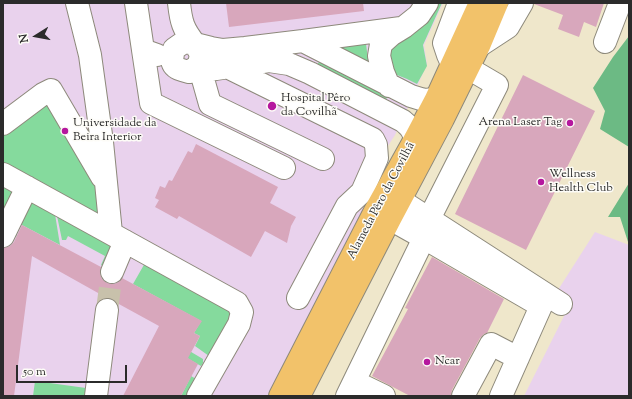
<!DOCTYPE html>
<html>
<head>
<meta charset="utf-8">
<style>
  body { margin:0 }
  #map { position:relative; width:632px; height:399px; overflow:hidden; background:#efe7cb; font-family:"Sorts Mill Goudy",serif }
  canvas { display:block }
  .frame { position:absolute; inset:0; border:4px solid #2b2b2b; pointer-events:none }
  .north { position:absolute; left:16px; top:16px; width:40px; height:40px; -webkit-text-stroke:3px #fdfcf7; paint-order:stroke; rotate:259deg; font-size:11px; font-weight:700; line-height:16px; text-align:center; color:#2b2b2b }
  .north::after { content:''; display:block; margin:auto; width:14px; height:18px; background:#2b2b2b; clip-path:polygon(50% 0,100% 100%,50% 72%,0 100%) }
  .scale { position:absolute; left:16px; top:365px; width:111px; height:18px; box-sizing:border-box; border:2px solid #2b2b2b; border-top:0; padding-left:5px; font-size:12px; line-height:14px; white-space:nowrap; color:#2b2b2b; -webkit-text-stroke:3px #fdfcf7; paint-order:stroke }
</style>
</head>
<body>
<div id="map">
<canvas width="632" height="399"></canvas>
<div class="frame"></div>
<div class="north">N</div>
<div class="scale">50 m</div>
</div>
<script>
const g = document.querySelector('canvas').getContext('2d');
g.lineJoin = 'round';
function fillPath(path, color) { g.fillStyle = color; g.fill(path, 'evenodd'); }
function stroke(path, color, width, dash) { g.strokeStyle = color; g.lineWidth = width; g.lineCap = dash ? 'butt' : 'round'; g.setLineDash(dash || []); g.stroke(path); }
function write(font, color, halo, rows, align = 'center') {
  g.font = font + ' "Sorts Mill Goudy",serif'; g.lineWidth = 3; g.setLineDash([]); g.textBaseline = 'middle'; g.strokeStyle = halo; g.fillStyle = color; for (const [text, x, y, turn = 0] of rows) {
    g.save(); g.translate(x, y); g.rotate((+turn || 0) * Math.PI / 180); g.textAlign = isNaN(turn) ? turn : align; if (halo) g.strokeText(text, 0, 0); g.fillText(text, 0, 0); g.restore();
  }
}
const built = new Path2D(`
  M3,3H443L424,45L427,64L405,114L395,135L386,149L388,166L291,352L267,396H3Z
  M595,232L629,245V396H524L565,314L549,304Z`);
const green = new Path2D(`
  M436,3H442L423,45L427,66L417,84L407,79L397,75L393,70L391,65L388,44Z
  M365,36L369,67L326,42Z
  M322,61L390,92L384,103L317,66L318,63Z
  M43,97L102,185L104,219L3,167V127Z
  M3,181L16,188L3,217Z
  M28,196L54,208L60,245L20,224L16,237L9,234Z
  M56,211L115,242L107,268L101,265L105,256L68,236L66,240H62Z
  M145,263L233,313L209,356L195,346L200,336L194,333L201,321L133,284Z
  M181,346L203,359V363L201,366L178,353Z
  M191,376L196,379L190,396H181Z
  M35,381L86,388L85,396H33Z`);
const forest = new Path2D(`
  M629,36V147L600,129L605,111L593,88L613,57Z
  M629,183V245L620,217H608Z`);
const building = new Path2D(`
  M226,3H363L364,11L229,27Z
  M534,3H604L596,27L584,22L579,37L558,29L563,15L534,4Z
  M523,75L595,111L526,250L455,214Z
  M196,144L278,187L270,203L296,217L291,226L287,243L265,231L251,257L179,216L177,219L155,207L159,200L155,198L160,186L165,188L169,180L172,181L188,151L192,153Z
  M22,225L101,267L100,274L102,279L107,283L114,284L119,282L122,278L202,321L194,333L200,336L188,358L198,364L181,396H123L159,326L117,303L114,300L107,298L32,256L14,396H3V250L4,248L10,246L14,242Z
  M432,257L504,299L487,333L484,334L480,338L452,390L451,396H410L372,376L408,309L405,308Z`);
const minorTunnel = new Path2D(`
  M107,310L112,272`);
const minor = new Path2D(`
  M77,3L90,55L102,142L111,233
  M136,3L143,50L157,55
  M179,3C181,22 183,29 195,44L211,48L223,50L245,48L303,41L411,96L424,100L436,99
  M303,41L401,28
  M184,42L195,44L201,54L199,65L189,72C172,68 170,65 174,49Z
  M605,42L620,3
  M479,46L508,27L522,3
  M143,50L151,103L284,168
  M452,64L448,55L444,43L459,3
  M199,65L210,104L323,159
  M227,67L373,139L376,145L377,158L362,192L347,206L298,298
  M189,72L216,69L269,61L289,64L310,73L403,121C410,127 413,130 415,139
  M389,86L383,72L379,56L381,44L391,35L404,27L419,15L427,3
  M3,124L43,94L51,90L102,177
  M3,174L237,303L242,312L239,324L198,396
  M400,200L561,304
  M390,219L424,238
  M429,219L497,85L468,68
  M3,236L27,187
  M112,272L125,241
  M355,382L384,396
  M96,396L107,310
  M347,396L424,238L541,306L501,396
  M463,396L491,344L518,358`);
const major = new Path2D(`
  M280,396L375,211L415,139L436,99L480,3
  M299,396L390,219L443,119L479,46L497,3`);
const markers = [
  [272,106,5,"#b5179e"],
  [570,123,4,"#b5179e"],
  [65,131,4,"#b5179e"],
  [541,182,4,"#b5179e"],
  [427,362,4,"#b5179e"]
];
const poiNames = [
  ["Hospital Pêro",281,99],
  ["da Covilhã",281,113],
  ["Arena Laser Tag",562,123,"right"],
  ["Universidade da",73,124],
  ["Beira Interior",73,138],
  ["Wellness",549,175],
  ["Health Club",549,189],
  ["Ncar",435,362]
];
const streetNames = [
  ["Alameda Pêro da Covilhã",382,201,-62]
];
fillPath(built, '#e9d2ed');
fillPath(green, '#85da9d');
fillPath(forest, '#6cba84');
fillPath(building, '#d8a7bc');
stroke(minorTunnel, '#c8c1ab', 22, [22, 11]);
stroke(minor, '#8d897b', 24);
stroke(major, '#8d897b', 24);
stroke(minor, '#fff', 22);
stroke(major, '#f2c26a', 22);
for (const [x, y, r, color] of markers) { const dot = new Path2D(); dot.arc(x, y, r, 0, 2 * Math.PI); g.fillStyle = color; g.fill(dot); stroke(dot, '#fdfcf7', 1.5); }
write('12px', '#2b2b2b', '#fdfcf7', poiNames, 'left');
write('12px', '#2b2b2b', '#fdfcf7', streetNames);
</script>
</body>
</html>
